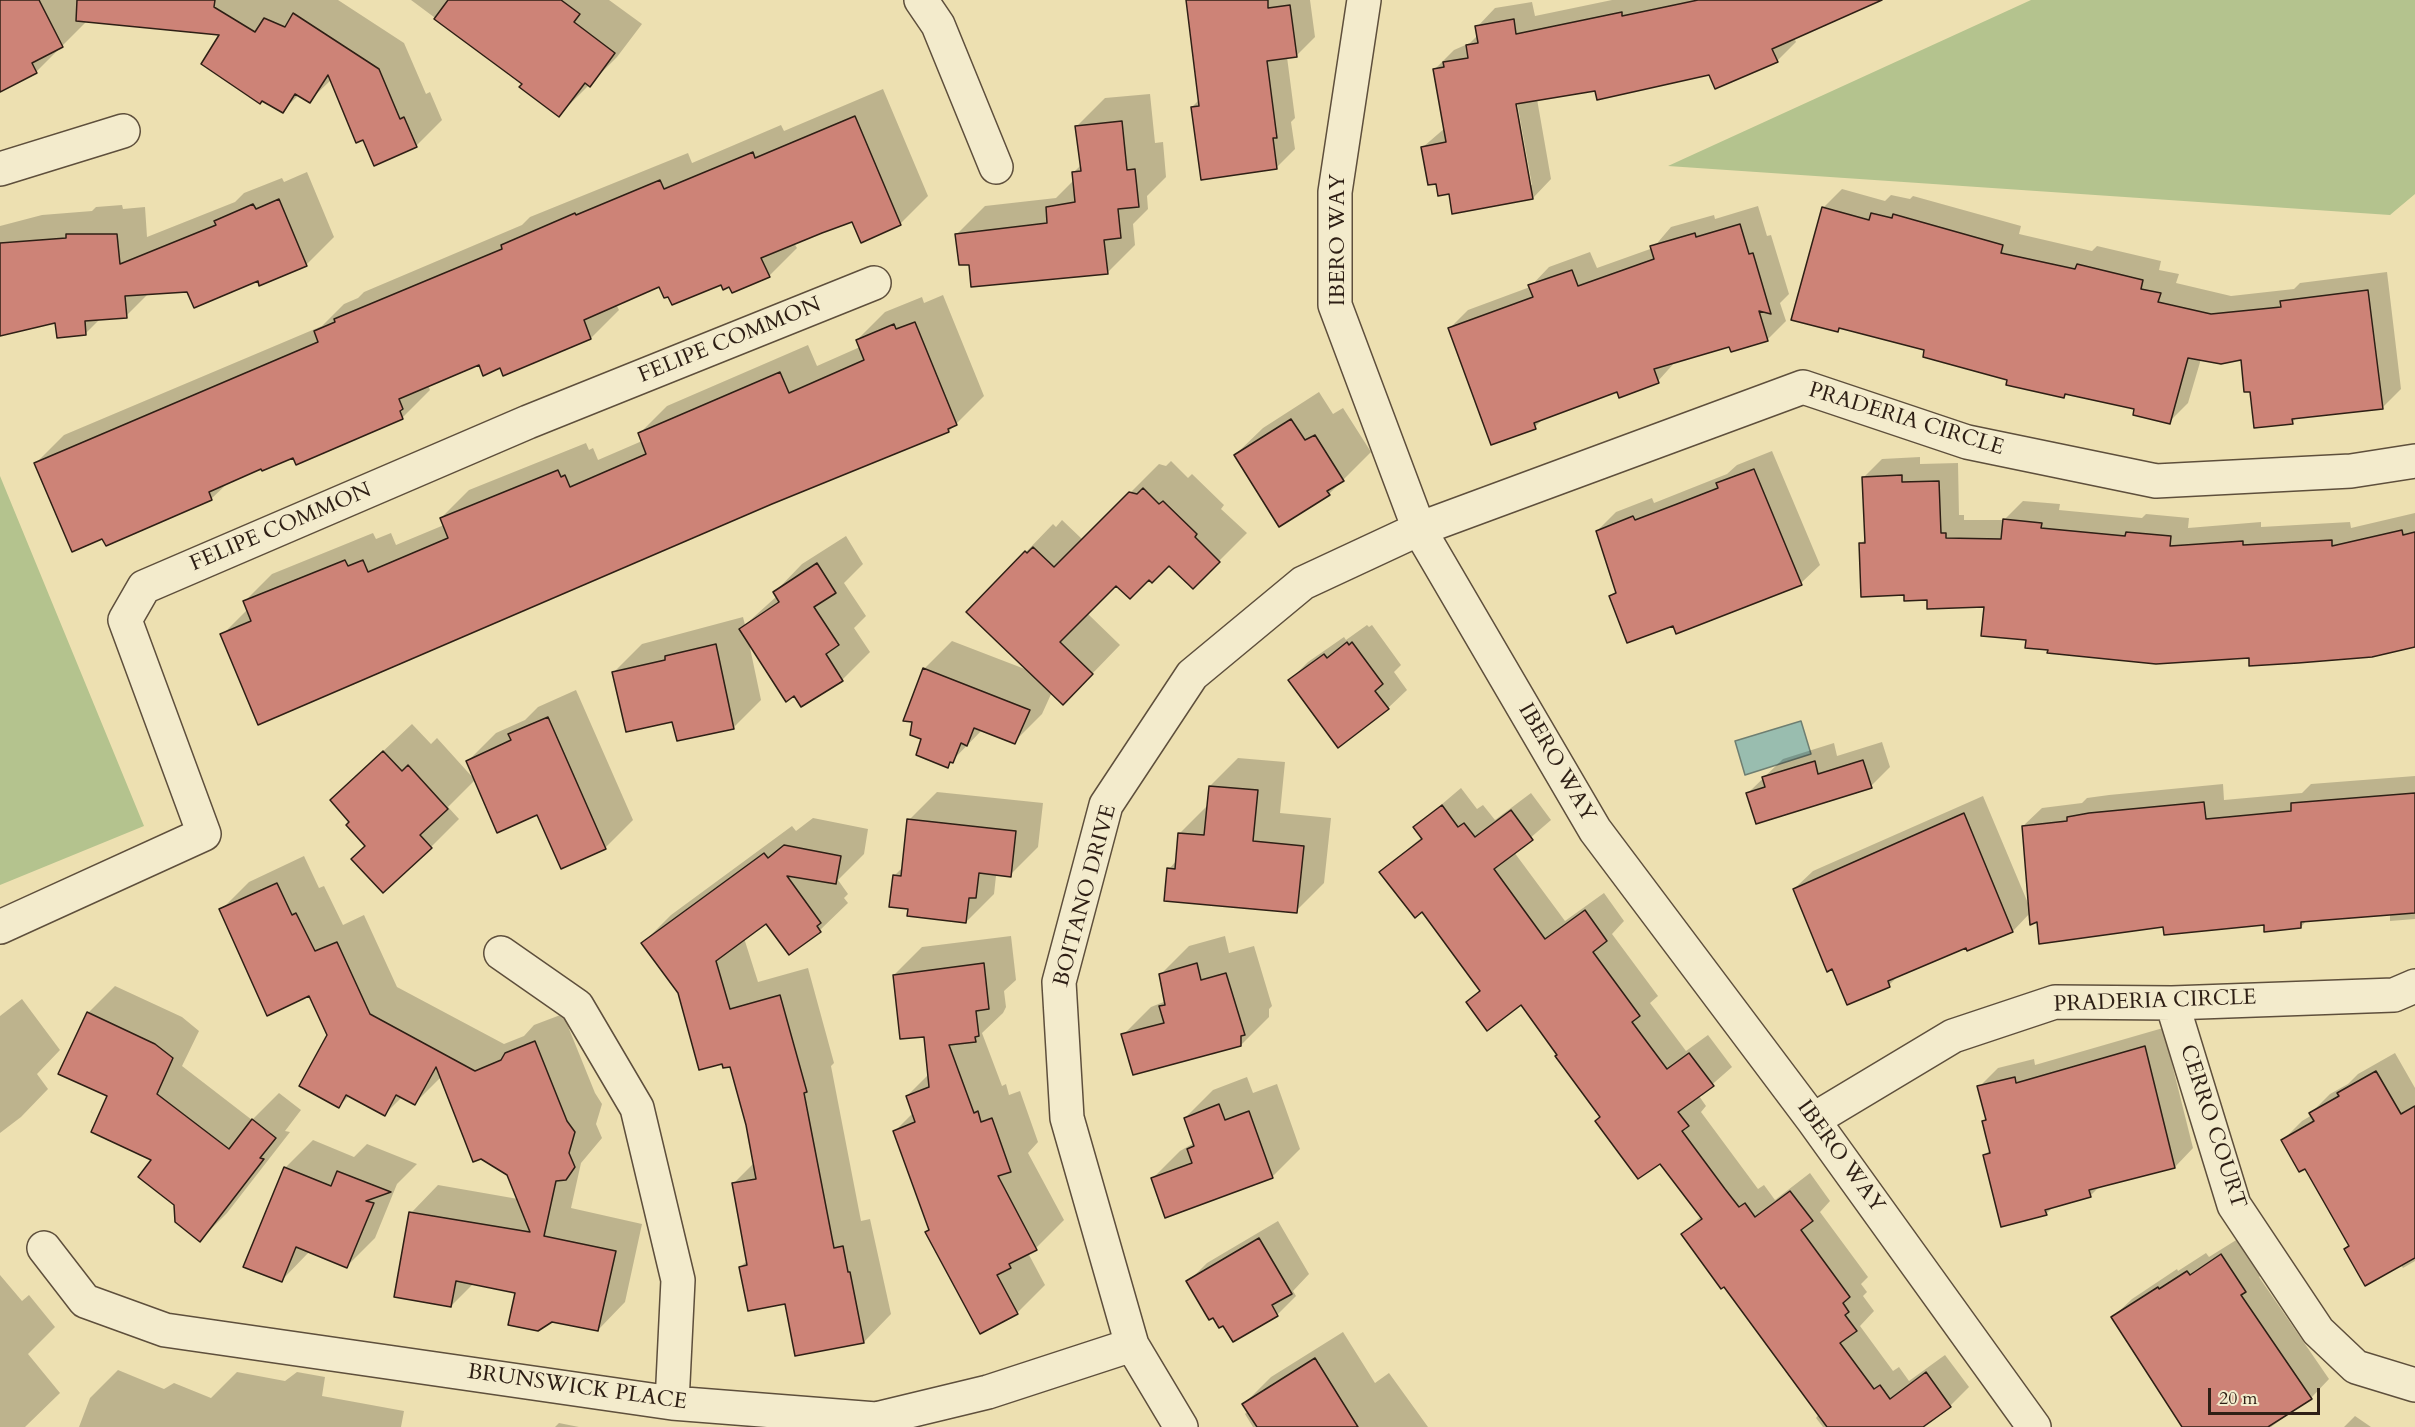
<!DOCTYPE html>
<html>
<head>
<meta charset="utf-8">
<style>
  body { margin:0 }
  #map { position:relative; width:2415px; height:1427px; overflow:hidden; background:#ede0b1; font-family:Cardo,serif }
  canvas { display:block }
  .scale { position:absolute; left:2208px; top:1388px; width:112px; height:27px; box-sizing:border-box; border:3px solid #2e1f15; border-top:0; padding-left:8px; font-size:18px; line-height:21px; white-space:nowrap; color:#2e1f15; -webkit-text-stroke:4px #f3ebcc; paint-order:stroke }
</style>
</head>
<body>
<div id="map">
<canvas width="2415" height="1427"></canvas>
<div class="scale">20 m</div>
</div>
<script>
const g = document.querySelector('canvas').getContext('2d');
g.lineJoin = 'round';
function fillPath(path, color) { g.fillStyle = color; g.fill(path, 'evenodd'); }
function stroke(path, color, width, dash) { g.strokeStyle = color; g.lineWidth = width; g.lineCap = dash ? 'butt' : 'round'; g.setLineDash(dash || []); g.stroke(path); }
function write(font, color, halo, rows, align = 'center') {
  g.font = font + ' Cardo,serif'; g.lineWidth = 4.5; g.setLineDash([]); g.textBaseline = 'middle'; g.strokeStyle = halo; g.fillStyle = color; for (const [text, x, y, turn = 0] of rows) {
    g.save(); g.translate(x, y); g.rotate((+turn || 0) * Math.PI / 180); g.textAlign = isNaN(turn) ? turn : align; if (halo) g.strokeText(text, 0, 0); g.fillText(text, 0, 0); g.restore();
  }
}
const green = new Path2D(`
  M2031,0H2415V194L2390,215L1668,166Z
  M0,476L144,826L0,885Z`);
const water = new Path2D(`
  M1801,721L1811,754L1745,775L1735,741Z`);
const shadow = new Path2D(`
  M0,0H81L90,18L36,72L0,91Z
  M108,0H338L404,43L426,94L430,92L442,120L416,146L363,138L331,80L309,101L299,95L282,111L222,34Z
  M411,0H609L642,24L617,57L559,115L524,84Z
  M1189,0H1310L1315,37L1296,56L1287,57L1295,118L1291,122L1295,149L1276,168L1192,107L1200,99Z
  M1612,0H1880L1794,38L1796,42L1777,61L1537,99L1551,179L1533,198L1450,192L1437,182L1423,147L1445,128L1435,69L1454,50L1470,43L1478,35L1477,27L1495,8L1532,2L1535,16ZM1513,97H1516L1532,185H1529Z
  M883,89L928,196L900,224L853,220L794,243L797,248L769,276L730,285L722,283L660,285L616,304L619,310L591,338L504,374L501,366L480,363L428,385L430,390L402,418L262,467L229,482L211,499L36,463L64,435L322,326L344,304L358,298L364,292L522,225L530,217L688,153L692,163L781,125L784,131Z
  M1150,94L1155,143L1163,142L1166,177L1147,196L1148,209L1133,224L1135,245L1107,273L970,263L957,234L985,206L1056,198L1074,180L1073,173L1082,164L1077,126L1105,98Z
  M307,172L334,237L306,265L258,279L188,291L149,293L126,316L101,318L85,334L57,321L0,335V226L42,215L92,211L96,207L122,205L123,209L145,207L147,237L235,202L244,193L282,178L284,182Z
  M1842,189L1885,201L1891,195L1910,199L1913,196L2021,226L2019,234L2092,251L2097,246L2161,261L2159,270L2179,274L2176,283L2231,296L2294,289L2300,283L2387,272L2401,389L2382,408L2298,416L2292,423L2252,390L2243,359H2201L2188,403L2169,422L2135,408L2068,393L2064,397L1926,349L1842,327L1838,331L1823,208Z
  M1758,206L1767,236L1771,235L1789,294L1780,303L1786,321L1767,340L1730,345L1676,361L1658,381L1618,390L1545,417L1535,427L1450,328L1468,310L1530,287L1549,267L1590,252L1597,268L1653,248L1671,227L1714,215L1715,219Z
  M943,295L984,396L949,431L222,635L248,609L245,601L272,574L373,533L376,539L391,533L396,545L444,525L441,518L469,490L586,443L589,450L593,448L598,460L642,441L639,434L667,406L808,345L817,366L860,347L857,340L885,312L922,297L924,303Z
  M1319,392L1333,414L1343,408L1371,452L1329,494L1235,455L1263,428Z
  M1772,451L1820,565L1801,583L1676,632L1674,624L1611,596L1617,590L1597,531L1616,512L1652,498L1654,503L1727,474L1737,465Z
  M1920,457V464L1958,463L1959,515H1964V520H2004L2023,501L2060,504L2059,510L2142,518L2146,514L2189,518L2188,528L2261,522V527L2350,522L2351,528L2415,513V645L2250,657L2049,649L2028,639L1986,605L1905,594L1860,544L1866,539L1864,477L1882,459Z
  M1171,461L1188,478L1192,474L1224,505L1221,509L1247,533L1193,587L1169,565L1149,578L1116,584L1087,613L1120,645L1091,675L1052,692L1042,714L1014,742L982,730L947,766L923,739L924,669L952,641L1030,671L1026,552L1053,524L1056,527L1062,520L1083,540L1159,464L1166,466Z
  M846,536L863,564L844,583L866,616L854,628L870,652L842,680L794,694L749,643L761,700L733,728L674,720L614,672L642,644L743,617L745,625L777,596L775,592L802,564Z
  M1367,625L1369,627L1372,625L1401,665L1394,672L1407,690L1388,708L1289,681L1308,662L1344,637L1346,640Z
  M576,690L633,820L605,848L538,813L468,761L496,733L525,720L538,707Z
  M412,724L431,744L437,738L475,780L448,807L459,819L431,847L367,846L351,822L360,773Z
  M1882,742L1890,767L1871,786L1748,793L1783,759L1834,743L1837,756Z
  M1238,758L1285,762L1280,813L1331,818L1324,883L1296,911L1169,869L1177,860L1180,833L1208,805L1210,786Z
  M2415,776V919L2390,921V913L2307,920L2301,927L2265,924L2165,926L2039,920L2031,912L2013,931L1968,949L1967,946L1901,973L1889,985L1833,968L1794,889L1813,871L1983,796L2030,908L2023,826L2042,808L2082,803L2087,798L2109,795L2223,784L2224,800L2302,793L2311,784Z
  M1461,788L1477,809L1483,805L1495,820L1531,793L1551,820L1514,852L1565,921L1604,893L1624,921L1612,934L1658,996L1650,1003L1686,1051L1708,1035L1732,1067L1699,1096L1706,1106L1701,1112L1758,1189L1764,1185L1775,1200L1810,1173L1830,1201L1820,1212L1868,1277L1861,1284L1867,1292L1863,1296L1874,1311L1860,1326L1893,1371L1899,1367L1909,1381L1945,1355L1969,1387L1950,1406L1921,1427H1823L1816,1418L1819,1414L1724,1285L1683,1235L1701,1216L1661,1162L1602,1116L1521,1003L1468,1002L1481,989L1422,910L1381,872L1422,837L1415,827Z
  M937,792L1043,803L1038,847L1010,875L996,876L994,894L966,922L894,876L903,867L909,820Z
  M813,818L868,829L864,854L838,880L848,894L844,898L848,903L820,930L789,953L766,922L744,938L758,982L808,968L834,1063L831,1066L861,1221L870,1219L891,1314L864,1342L786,1302L740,1267L748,1260L733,1184L755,1162L731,1065L643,943L671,915L792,826L796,831Z
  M304,856L319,888L324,886L343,925L364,915L397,987L504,1044L524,1036L534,1025L563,1014L595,1093L602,1104L596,1124L602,1138L581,1163L571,1208L642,1224L625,1302L598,1330L516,1292L474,1283L451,1306L411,1213L438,1185L518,1199L508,1174L441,1077L415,1103L402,1097L385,1114L350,1095L339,1106L329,1035L310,994L221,910L249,882Z
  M1011,936L1016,980L1004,991L1006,1007L1003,1013L982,1033L1002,1086L1006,1084L1009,1095L1020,1091L1038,1142L1028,1153L1064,1220L1036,1248L1028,1253L1045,1285L1017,1313L930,1229L895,1131L913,1113L907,1096L929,1074L925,1035L894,975L922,947Z
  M1225,936L1229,953L1254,946L1272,1006L1269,1009V1017L1241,1045L1123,1035L1151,1007L1166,1001L1161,974L1189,946Z
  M115,986L182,1017L199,1031L182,1066L252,1120L279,1093L301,1110L285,1131L290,1132L227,1213L200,1240L176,1205L153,1159L109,1095L88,1013Z
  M22,999L60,1050L37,1074L48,1089L21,1117L0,1133V1016Z
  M2163,1028L2193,1148L2175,1167L2100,1186L2090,1196L2054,1206L2046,1214L1985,1155L1991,1149L1984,1122L1987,1119L1979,1087L1998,1068L2034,1059L2035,1065Z
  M2395,1053L2415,1088V1261L2403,1268L2400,1264L2350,1245L2305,1167L2283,1140L2302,1121L2312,1115L2311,1113L2330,1094L2348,1084L2358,1074Z
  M1247,1077L1253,1093L1277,1084L1300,1149L1272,1177L1152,1179L1180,1151L1194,1143L1185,1118L1213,1090Z
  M313,1140L354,1157L367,1144L417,1164L397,1184L375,1238L347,1266L310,1251L282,1280L285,1168Z
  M1278,1221L1309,1274L1293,1291L1296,1296L1277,1315L1224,1324L1188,1282L1207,1263Z
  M2241,1237L2264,1272L2259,1277L2329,1379L2311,1398L2271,1427H2184L2113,1317L2132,1299L2177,1269L2178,1271L2206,1253L2209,1257Z
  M0,1275L22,1301L29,1295L55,1327L28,1354L60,1393L25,1427H0Z
  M1343,1332L1375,1383L1389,1373L1428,1427H1253L1245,1414L1248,1411L1244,1404L1271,1377Z
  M118,1370L164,1389L174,1383L211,1398L237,1372L285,1381L297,1372L325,1377L322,1396L404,1411L401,1427H79L90,1398Z
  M2355,1416L2371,1427H2344Z
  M559,1423L579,1427H555Z`);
const building = new Path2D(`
  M0,0H39L63,47L32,63L37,73L0,92Z
  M77,0H215L214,7L255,32L264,18L285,27L293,13L379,69L400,119L404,117L417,147L374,166L363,140L356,143L328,75L310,103L295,94L283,113L262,101L260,104L201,64L219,35L76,21Z
  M448,0H561L580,14L574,22L615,53L590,87L585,83L559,117L519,87L522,84L434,19Z
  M1186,0H1268V8L1290,5L1297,57L1267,61L1277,138H1273L1277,169L1201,180L1191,107L1199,106Z
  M1698,0H1882L1772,49L1778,62L1715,89L1709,75L1597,100L1595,91L1516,104L1533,199L1452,214L1449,194L1438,196L1436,184L1428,185L1421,147L1446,142L1433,69L1444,67L1443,62L1468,58L1466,45L1478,43L1475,26L1514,19L1516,34L1622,12V16Z
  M855,116L901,225L861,243L852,222L822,233L761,258L770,277L732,293L729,287L723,290L721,285L672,305L668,297L664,298L659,287L584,320L591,339L503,376L500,368L483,376L479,365L399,399L403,409L400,411L403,419L296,465L293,458L262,471L261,469L209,492L212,500L106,546L102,539L72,552L34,463L318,342L314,331L335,322L334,319L502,249L501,245L575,213L576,215L660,180L664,189L753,152L755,158Z
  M1122,121L1127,170L1135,169L1139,207L1118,209L1121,238L1104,240L1108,274L971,287L969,265H959L955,234L1047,223L1046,207L1075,202L1072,172L1081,171L1075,126Z
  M279,199L307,266L259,286L258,281L194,308L187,292L125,296L127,318L85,321L86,335L57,338L55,323L0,336V243L66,238V234H117L120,264L216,225L214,221L253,204L256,209Z
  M1822,207L1869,220L1871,213L1892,218L1893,214L2003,245L2001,253L2075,269L2077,264L2143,280L2141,289L2161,293L2158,302L2211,314L2281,307L2280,301L2368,290L2383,409L2292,419L2293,424L2254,428L2250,392H2244L2241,360L2221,364L2188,358L2170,424L2133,415L2134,409L2065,394L2064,398L2006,385L2007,380L1923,357L1924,350L1839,328L1838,332L1791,320Z
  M1740,224L1749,254L1753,253L1771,314L1759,311L1768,341L1731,352L1729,347L1654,369L1659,383L1619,398L1617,392L1534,423L1536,429L1491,445L1448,328L1533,297L1528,285L1572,270L1578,286L1654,259L1650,246L1695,233L1696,237Z
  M915,322L957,425L948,429L949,432L772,504L258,725L220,634L251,621L243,601L345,560L348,566L363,560L368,572L448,538L440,518L558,470L561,477L565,475L570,487L646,454L638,433L780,372L789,393L864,360L856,340L894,324L896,329Z
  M1291,419L1305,440L1315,435L1344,481L1327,491L1330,495L1279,527L1234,455Z
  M1754,469L1802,585L1676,634L1673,626L1627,643L1609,596L1616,593L1596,531L1633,516L1635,520L1677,504L1718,488L1716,483Z
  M1902,475V482L1939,481L1941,533H1946V538L2001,539L2003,519L2042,523L2041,528L2125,536L2126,532L2171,536L2170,546L2243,541V545L2332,540V546L2402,530L2403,535L2415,532V647L2372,657L2298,663L2249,666V658L2156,664L2047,653L2048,650L2025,648L2026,640L1981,636L1984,607L1927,609V600L1904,601V595L1861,597L1859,543H1865L1862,477Z
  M1143,488L1159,504L1163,501L1197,534L1195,537L1220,562L1193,589L1169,566L1152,583L1149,580L1130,599L1116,586L1060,642L1093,674L1063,705L966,612L1025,551L1027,553L1033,547L1054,567L1129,492L1137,494Z
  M817,563L836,593L814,607L839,645L826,654L843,681L801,707L794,696L786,702L739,629L779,602L773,592Z
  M1347,642L1349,645L1352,642L1383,684L1375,691L1389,709L1338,748L1288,680L1324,654L1327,658Z
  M716,644L734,729L677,741L672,722L626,732L612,672L665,660V656Z
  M923,668L1030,710L1015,744L974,728L967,746L961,743L953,763L950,762L948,768L916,755L921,739L910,735L912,722L903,721Z
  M548,717L606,849L561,869L537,815L497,833L466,761L511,740L508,734Z
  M383,751L402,771L408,765L448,809L420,835L432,848L383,893L351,859L365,846L346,825L349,822L330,800Z
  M1863,760L1872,788L1756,824L1746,793L1765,787L1762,777L1815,761L1818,774Z
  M1209,786L1258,790L1253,841L1304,846L1297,913L1164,901L1167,868L1175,869L1178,833L1204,835Z
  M2415,793V913L2301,922V928L2264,932V925L2164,935L2163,927L2039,944L2037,922L2030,925L2022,826L2067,821V817L2089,813L2204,802L2206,819L2291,811V803Z
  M1442,805L1458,827L1464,823L1475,837L1511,810L1533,840L1494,869L1545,939L1585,910L1607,941L1593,952L1640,1016L1632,1022L1667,1069L1689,1053L1714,1086L1678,1112L1689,1126L1682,1131L1725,1189L1739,1207L1745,1203L1755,1217L1790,1191L1813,1221L1801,1230L1850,1297L1843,1303L1849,1312L1845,1315L1857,1331L1840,1343L1874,1389L1880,1385L1890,1399L1926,1372L1951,1407L1923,1427H1827L1724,1287L1721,1289L1681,1234L1702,1219L1660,1164L1638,1179L1595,1121L1600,1117L1555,1056L1557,1055L1521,1005L1487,1031L1466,1002L1480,991L1422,912L1415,918L1379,872L1422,839L1413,827Z
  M1964,813L2013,932L1967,951L1966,948L1888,981L1890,987L1847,1005L1832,969L1827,972L1793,889Z
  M907,819L1016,831L1011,877L979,873L976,898H969L966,923L907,916L908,909L889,907L893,875L901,876Z
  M784,845L841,856L836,884L787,876L821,923L817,926L821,932L789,955L766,924L716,961L730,1009L780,995L807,1092L804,1093L834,1248L843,1246L848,1272H850L864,1343L795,1356L785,1304L748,1311L739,1267L747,1265L732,1183L756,1179L746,1125L730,1067L723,1068L722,1064L699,1070L678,993L641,943L764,853L768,858Z
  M277,883L292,915L296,913L315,951L337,942L370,1014L475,1071L501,1060L505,1053L535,1041L567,1121L575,1132L569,1153L575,1167L566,1180L556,1181L544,1236L616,1251L598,1331L552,1322L538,1331L508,1325L515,1293L456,1281L451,1307L394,1297L409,1212L530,1232L507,1175L481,1159L473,1162L436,1067L415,1105L396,1095L385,1116L346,1095L339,1108L299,1086L327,1035L309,996L267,1016L219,909Z
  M984,963L989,1009L976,1011L979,1036L975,1037L976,1042L949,1045L974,1113L978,1111L981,1122L992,1118L1011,1172L998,1176L1037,1250L1009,1264L1011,1268L997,1275L1018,1314L980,1334L925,1232L929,1230L893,1131L915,1122L906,1096L929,1087L924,1037L900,1039L893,975Z
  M1197,963L1201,980L1226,973L1245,1035L1241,1036V1046L1133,1075L1121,1034L1164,1023L1159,1006L1165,1005L1159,974Z
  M87,1012L155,1044L173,1058L157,1094L229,1149L252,1119L276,1138L260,1158L264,1159L200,1242L175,1222L174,1205L138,1177L151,1160L91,1132L107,1096L58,1074Z
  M2145,1046L2175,1168L2089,1190L2091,1197L2045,1210L2047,1215L2001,1227L1983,1155L1990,1153L1982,1121L1986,1120L1977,1086L2015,1077L2016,1083Z
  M2376,1071L2401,1114L2415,1106V1258L2365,1286L2344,1249L2349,1246L2305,1169L2299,1172L2281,1140L2314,1121L2309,1113L2339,1096L2337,1093Z
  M1219,1104L1225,1120L1249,1111L1273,1178L1165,1218L1151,1178L1192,1163L1187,1149L1194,1146L1184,1118Z
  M284,1167L331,1186L337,1171L391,1192L366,1201L374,1203L347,1268L296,1247L282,1282L243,1267Z
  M1259,1238L1292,1294L1272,1305L1278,1316L1233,1342L1223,1326L1219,1328L1213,1318L1209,1320L1186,1281Z
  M2221,1254L2246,1292L2241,1295L2312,1399L2268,1427H2182L2111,1317L2158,1287L2159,1289L2187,1271L2190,1275Z
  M1315,1358L1358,1427H1257L1242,1404Z`);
const street = new Path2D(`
  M921,0L938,25L996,167
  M1364,0L1335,192V305L1419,529L1595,830L1813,1120L2034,1427
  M0,169L123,131
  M0,927L204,834L125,620L144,587L528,422L874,283
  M501,953L577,1006L637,1108L678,1280L672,1403
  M2172,1003L2234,1205L2318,1331L2356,1367L2415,1385
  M1813,1120L1953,1036L2055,1002L2172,1003L2394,995L2415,986
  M44,1248L85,1301L165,1330L672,1403L876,1419L988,1392L1132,1345
  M1181,1427L1132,1345L1067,1118L1059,982L1106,805L1192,675L1303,583L1419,529L1803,387L1967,442L2156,481L2351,471L2415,461`);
const streetNames = [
  ["IBERO WAY",1339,240,-90],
  ["FELIPE COMMON",730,341,-22],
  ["PRADERIA CIRCLE",1906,420,17],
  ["FELIPE COMMON",281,528,-23],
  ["IBERO WAY",1556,763,60],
  ["BOITANO DRIVE",1086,896,-75],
  ["PRADERIA CIRCLE",2155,1002,-2],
  ["CERRO COURT",2212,1127,72],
  ["IBERO WAY",1840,1157,54],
  ["BRUNSWICK PLACE",577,1388,8]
];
fillPath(green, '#b4c38e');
fillPath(water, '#99bdaf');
stroke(water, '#6e7e71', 1.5);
fillPath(shadow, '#0003');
fillPath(building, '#cd8377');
stroke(building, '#2e1f15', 1.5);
stroke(street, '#5e4f3c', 36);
stroke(street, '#f3ebcc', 33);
write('22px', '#2e1f15', '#f3ebcc', streetNames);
</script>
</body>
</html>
